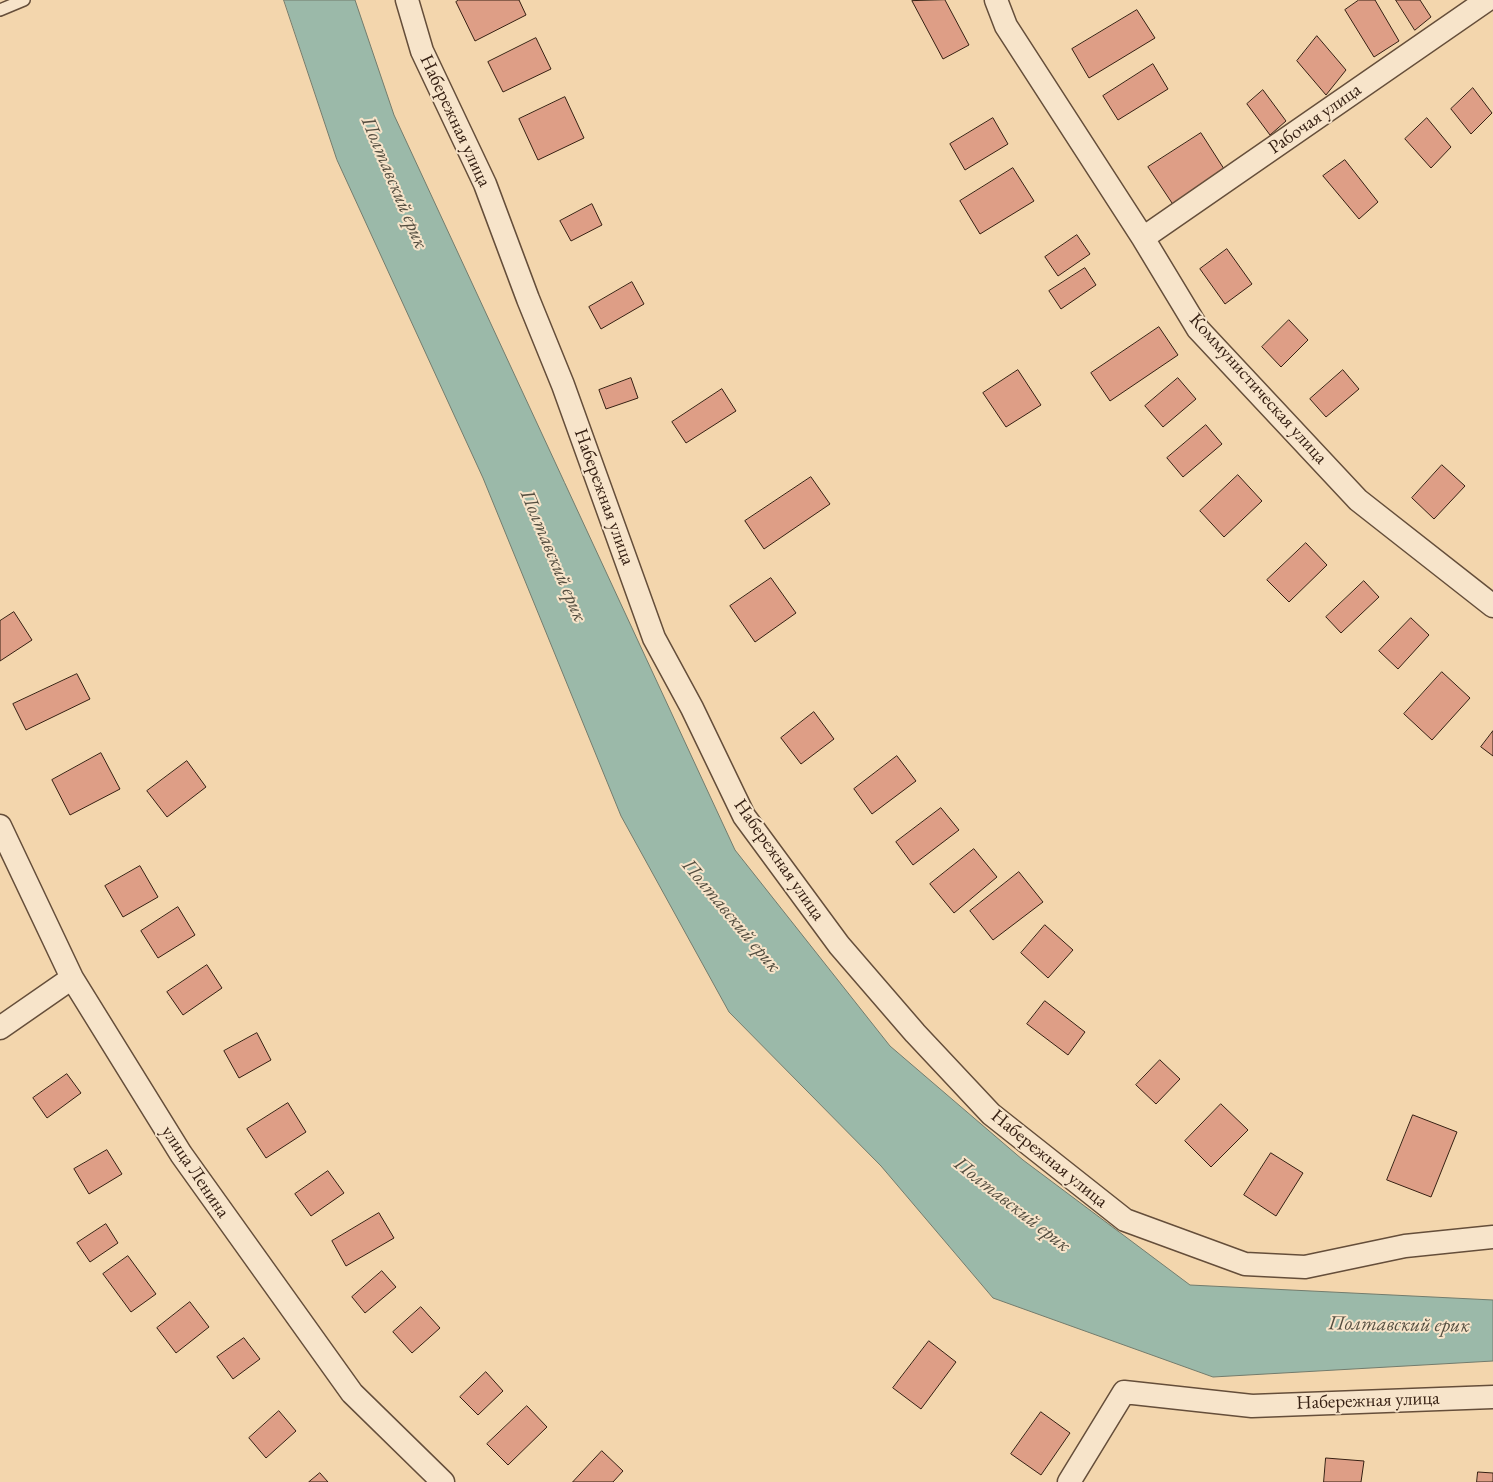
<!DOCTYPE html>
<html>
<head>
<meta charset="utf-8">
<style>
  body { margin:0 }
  canvas { display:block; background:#f3d6ad }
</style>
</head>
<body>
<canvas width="1493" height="1482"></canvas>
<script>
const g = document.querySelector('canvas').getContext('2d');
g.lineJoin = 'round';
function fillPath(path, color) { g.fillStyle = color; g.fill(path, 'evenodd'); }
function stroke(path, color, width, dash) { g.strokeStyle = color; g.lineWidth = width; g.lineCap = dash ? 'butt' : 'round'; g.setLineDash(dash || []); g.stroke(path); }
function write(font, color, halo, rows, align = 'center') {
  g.font = font + ' "EB Garamond",serif'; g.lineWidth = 4; g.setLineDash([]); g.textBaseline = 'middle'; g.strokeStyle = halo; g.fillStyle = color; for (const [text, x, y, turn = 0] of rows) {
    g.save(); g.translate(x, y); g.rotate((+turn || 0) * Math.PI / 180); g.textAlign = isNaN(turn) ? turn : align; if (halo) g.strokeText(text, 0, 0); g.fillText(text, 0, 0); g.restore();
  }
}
const water = new Path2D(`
  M284,0H355L394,115L735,850L890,1046L1023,1160L1190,1285L1493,1300V1361L1213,1377L993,1298L881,1166L729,1012L621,816L483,478L337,160Z`);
const building = new Path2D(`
  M459,0H519L526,15L475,41L456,2Z
  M945,0L969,45L943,59L912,1Z
  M1359,0H1375L1399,41L1374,57L1345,10Z
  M1396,0H1420L1431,17L1415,30Z
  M1137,10L1155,38L1089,78L1072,49Z
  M1317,36L1346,70L1326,95L1297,61Z
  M536,38L551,69L503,92L488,62Z
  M1153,64L1168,89L1118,120L1103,96Z
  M1473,88L1492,113L1471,134L1451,109Z
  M1263,90L1286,121L1270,135L1247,104Z
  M565,97L584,138L538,160L519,119Z
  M993,118L1008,144L965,170L950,144Z
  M1427,118L1451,147L1431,168L1405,139Z
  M1201,133L1226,172L1174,206L1148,167Z
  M1345,160L1378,202L1359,219L1323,176Z
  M1013,168L1034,201L980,234L960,201Z
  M592,204L602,225L571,241L560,221Z
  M1077,235L1090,254L1058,276L1045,257Z
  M1227,249L1252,284L1225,304L1200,269Z
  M1085,268L1096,285L1061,309L1049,291Z
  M632,282L644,304L601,329L589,307Z
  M1289,320L1308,340L1281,367L1262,347Z
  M1159,327L1178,355L1110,401L1091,373Z
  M1018,370L1041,405L1006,427L983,393Z
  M1343,370L1359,389L1326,417L1310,399Z
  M631,378L638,398L606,409L599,390Z
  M1178,378L1196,399L1163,427L1145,406Z
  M722,389L736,411L686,443L672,422Z
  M1206,425L1222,444L1183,477L1167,458Z
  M1442,465L1465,486L1434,519L1412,498Z
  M1238,475L1262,501L1224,537L1200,511Z
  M811,477L830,504L764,549L745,521Z
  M1306,543L1327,565L1289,602L1267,580Z
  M771,578L796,613L755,642L730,606Z
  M1364,581L1379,597L1341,633L1326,617Z
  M14,612L32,640L0,661V621Z
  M1411,618L1429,635L1398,669L1379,651Z
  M1442,672L1470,698L1432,740L1404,714Z
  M77,674L90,699L26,730L13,704Z
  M814,712L834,739L801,764L781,738Z
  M1493,731V756L1481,747Z
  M101,753L120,789L70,815L52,780Z
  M897,756L916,781L872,814L854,789Z
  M187,761L206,787L167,817L147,791Z
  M941,808L959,830L913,865L896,842Z
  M974,849L997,877L954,913L930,884Z
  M140,866L158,897L123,917L105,886Z
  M1019,872L1043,902L993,940L970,911Z
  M178,907L195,935L158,958L141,931Z
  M1045,925L1073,950L1048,978L1021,953Z
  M207,965L222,988L183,1015L167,992Z
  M1045,1001L1085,1032L1068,1055L1027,1024Z
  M257,1033L271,1060L239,1078L224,1051Z
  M1160,1060L1180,1079L1156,1104L1136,1085Z
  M67,1074L81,1093L47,1118L33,1098Z
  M288,1103L306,1132L266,1158L247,1129Z
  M1221,1104L1248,1130L1211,1167L1185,1141Z
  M1413,1115L1457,1132L1431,1197L1387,1180Z
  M107,1150L122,1174L89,1194L74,1169Z
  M1271,1153L1303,1173L1276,1216L1244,1195Z
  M328,1171L344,1193L311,1216L295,1194Z
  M379,1213L394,1238L346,1266L332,1241Z
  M106,1224L118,1243L90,1262L77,1243Z
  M128,1256L156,1294L131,1312L103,1274Z
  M382,1271L396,1287L365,1313L352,1297Z
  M190,1302L209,1327L176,1353L157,1328Z
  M421,1307L440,1328L412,1353L393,1332Z
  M244,1338L260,1359L233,1379L217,1357Z
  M929,1341L956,1362L921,1409L893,1388Z
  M486,1372L503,1391L478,1415L460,1397Z
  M527,1406L547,1427L508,1465L487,1444Z
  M279,1411L296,1431L266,1458L249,1438Z
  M1041,1412L1070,1433L1041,1475L1011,1454Z
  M602,1451L623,1471L613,1482H573Z
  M1326,1458L1364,1461L1361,1482H1324Z
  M1478,1472L1493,1473V1482H1477Z
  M320,1473L328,1482H309Z`);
const service = new Path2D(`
  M0,10L24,0`);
const minor = new Path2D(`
  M407,0L422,51L485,184L528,299L563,385L654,638L692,708L744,816L839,945L915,1033L991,1114L1125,1220L1245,1264L1305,1267L1405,1246L1493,1237
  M996,0L1006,26L1143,238L1198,329L1358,500L1493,606
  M1143,238L1487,0
  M0,826L72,978L181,1154L352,1393L443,1482
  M0,1028L72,978
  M1069,1482L1124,1392L1252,1406L1493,1397`);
const streetNames = [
  ["Рабочая улица",1315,119,-35],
  ["Набережная улица",455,121,65],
  ["Коммунистическая улица",1258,389,48],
  ["Набережная улица",604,497,70],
  ["Набережная улица",779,860,55],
  ["Набережная улица",1049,1159,39],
  ["улица Ленина",195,1172,56],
  ["Набережная улица",1368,1401,-2]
];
const waterNames = [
  ["Полтавский ерик",394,183,67],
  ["Полтавский ерик",553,556,67],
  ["Полтавский ерик",731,916,50],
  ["Полтавский ерик",1012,1205,38],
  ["Полтавский ерик",1399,1325,1]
];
fillPath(water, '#9bb9a9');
stroke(water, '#737c6d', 1);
fillPath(building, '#de9e86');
stroke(building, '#362013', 1);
stroke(service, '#654e3a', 14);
stroke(minor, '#654e3a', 25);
stroke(service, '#f7e4ca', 11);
stroke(minor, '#f7e4ca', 22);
write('19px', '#362013', '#f7e4ca', streetNames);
write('italic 20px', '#544e40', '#f7e4ca', waterNames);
</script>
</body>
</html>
